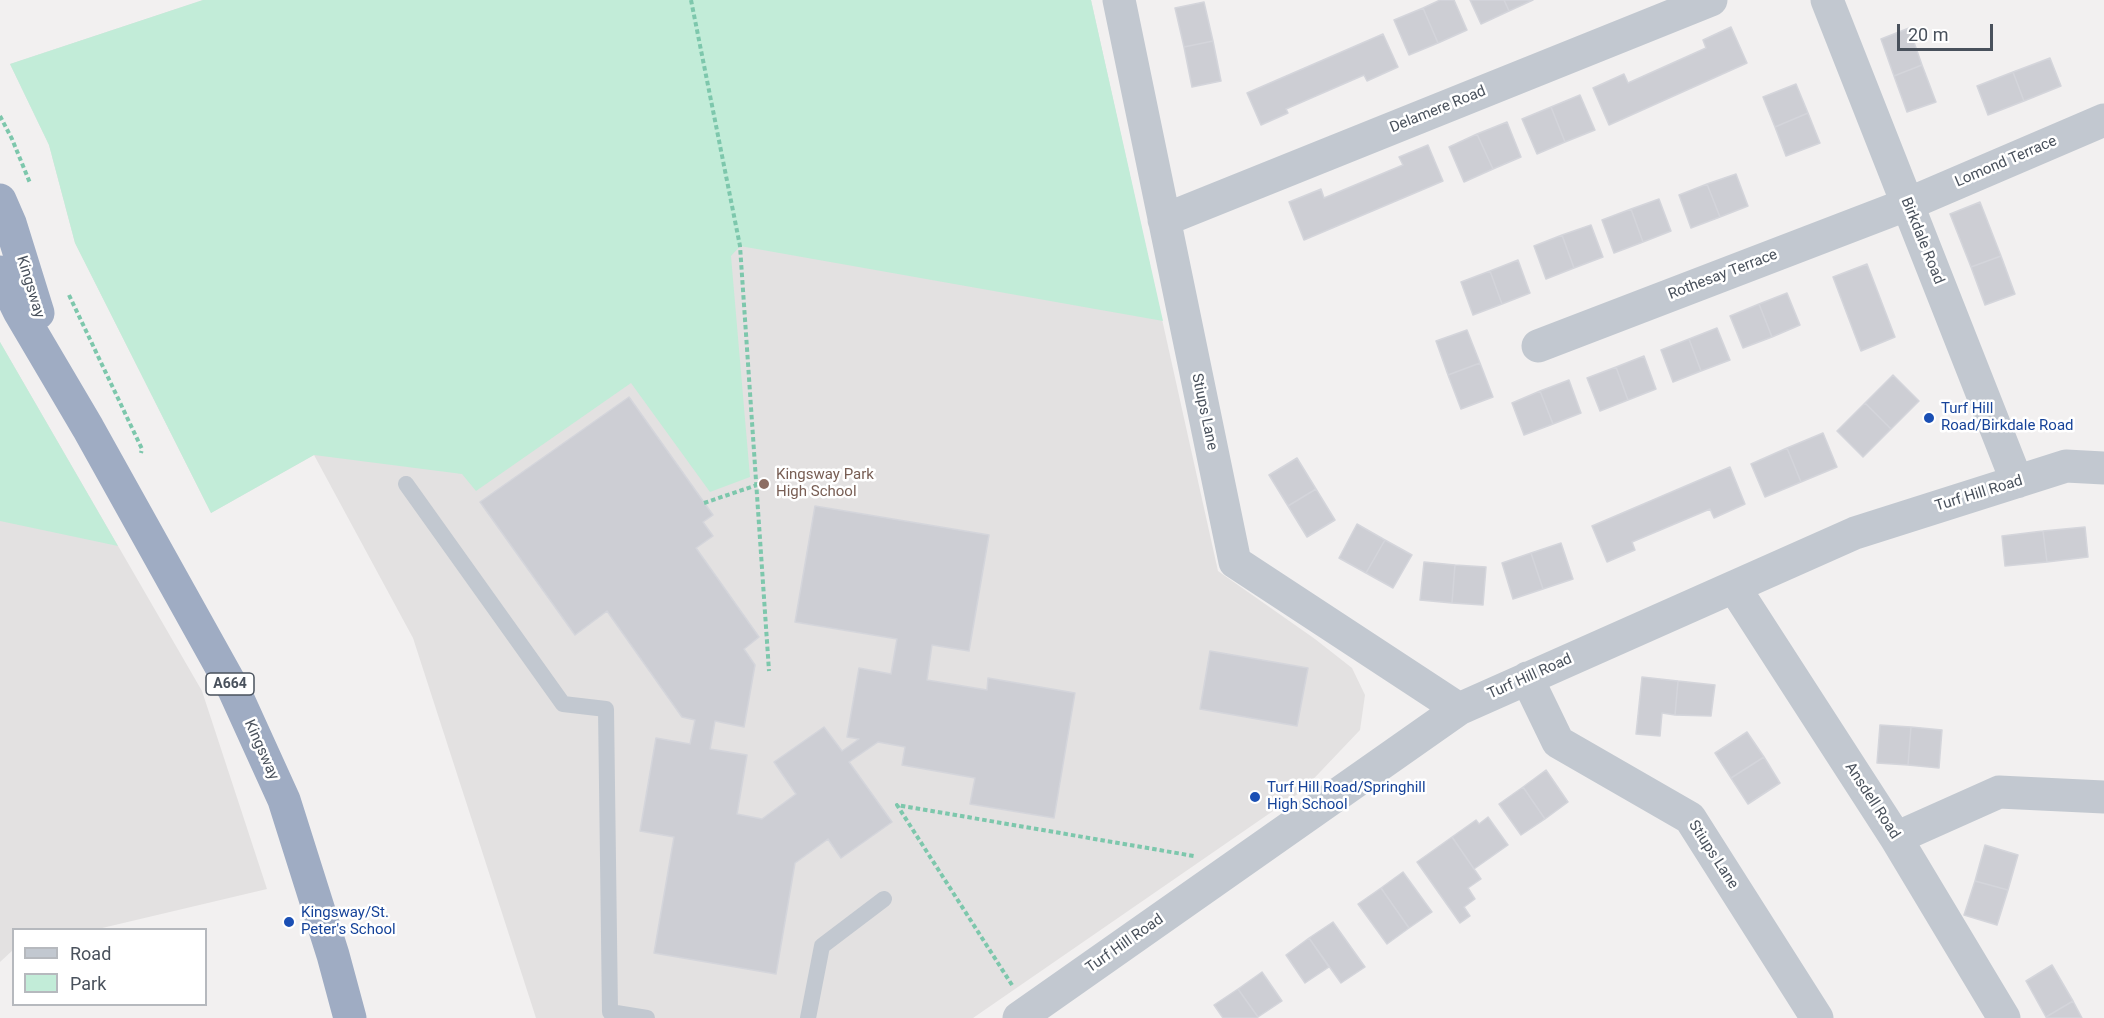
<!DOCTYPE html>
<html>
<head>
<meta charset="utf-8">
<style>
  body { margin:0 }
  #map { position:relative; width:2104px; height:1018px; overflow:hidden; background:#f2f0f0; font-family:Roboto,sans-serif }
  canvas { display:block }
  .legend { position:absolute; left:12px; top:928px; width:195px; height:78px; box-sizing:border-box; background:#fff; border:2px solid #b6b9be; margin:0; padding:8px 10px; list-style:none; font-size:18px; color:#49515c }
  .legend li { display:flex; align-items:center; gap:12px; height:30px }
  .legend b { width:30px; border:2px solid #b6b9be }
  .scale { position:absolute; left:1897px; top:24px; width:96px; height:27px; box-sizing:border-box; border:3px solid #49515c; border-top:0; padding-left:8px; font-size:18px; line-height:21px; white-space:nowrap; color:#49515c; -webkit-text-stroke:4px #fff; paint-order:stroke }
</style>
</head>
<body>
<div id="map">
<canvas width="2104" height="1018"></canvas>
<ul class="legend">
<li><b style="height:8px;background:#c2c8d0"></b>Road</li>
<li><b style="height:16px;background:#c2ecd8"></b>Park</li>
</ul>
<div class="scale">20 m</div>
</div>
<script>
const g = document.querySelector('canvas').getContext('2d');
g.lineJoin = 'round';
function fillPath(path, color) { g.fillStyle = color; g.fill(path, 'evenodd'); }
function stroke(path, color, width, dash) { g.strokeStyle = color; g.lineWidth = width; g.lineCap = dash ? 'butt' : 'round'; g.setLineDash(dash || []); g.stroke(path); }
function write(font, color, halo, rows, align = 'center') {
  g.font = font + ' Roboto,sans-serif'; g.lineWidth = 5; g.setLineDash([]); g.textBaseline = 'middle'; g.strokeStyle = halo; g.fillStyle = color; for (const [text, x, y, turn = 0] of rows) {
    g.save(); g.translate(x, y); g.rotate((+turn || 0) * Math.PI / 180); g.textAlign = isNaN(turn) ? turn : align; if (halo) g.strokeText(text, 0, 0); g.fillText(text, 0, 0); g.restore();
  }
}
const education = new Path2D(`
  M203,0H1091L1218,571L1315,639L1352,668L1365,695L1360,730L1302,791L973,1018H536L413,638L314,455L211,513L75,243L49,145L10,64Z
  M0,342L202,691L267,889L98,929L14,930L13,950L0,962Z`);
const green = new Path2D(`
  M203,0H1091L1163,321L740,246L731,256L750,477L710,492L631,383L476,491L462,474L314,455L211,513L75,243L49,145L10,64Z
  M0,342L118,546L0,521Z`);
const building = new Path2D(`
  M1440,0H1454L1467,30L1438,43L1423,8Z
  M1470,0H1504L1509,11L1481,24Z
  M1504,0H1533L1509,11Z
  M1204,2L1213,41L1184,47L1175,8Z
  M1423,8L1438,43L1409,55L1394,20Z
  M1731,27L1747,63L1609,125L1593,88L1624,74L1628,83L1706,48L1703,40Z
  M1909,28L1922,65L1894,76L1881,39Z
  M1383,34L1398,67L1367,81L1364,75L1286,109L1288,113L1261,125L1247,93Z
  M1213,41L1221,81L1192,87L1184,47Z
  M2050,58L2061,86L2024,101L2013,72Z
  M1922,65L1936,102L1907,112L1894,76Z
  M2013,72L2024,101L1988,115L1977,86Z
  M1796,84L1808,113L1775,127L1763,97Z
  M1580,95L1595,130L1565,142L1551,107Z
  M1551,107L1565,142L1537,154L1522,119Z
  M1808,113L1820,143L1786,156L1775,127Z
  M1507,122L1521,157L1493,169L1477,134Z
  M1477,134L1493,169L1464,182L1449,147Z
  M1428,145L1443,181L1304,240L1289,202L1321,189L1324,198L1403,165L1399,157Z
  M1736,174L1748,206L1720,217L1707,184Z
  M1707,184L1720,217L1691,228L1679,195Z
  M1659,199L1671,231L1643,242L1631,209Z
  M1980,202L2001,256L1971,267L1950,214Z
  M1631,209L1643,242L1614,253L1602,220Z
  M1591,225L1603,257L1574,268L1562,235Z
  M1562,235L1574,268L1546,279L1534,246Z
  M2001,256L2015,294L1985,305L1971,267Z
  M1518,260L1530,293L1502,304L1490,271Z
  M1867,264L1895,337L1861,351L1833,277Z
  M1490,271L1502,304L1473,315L1461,282Z
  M1787,293L1800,325L1772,337L1759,304Z
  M1759,304L1772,337L1743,348L1730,316Z
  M1717,328L1730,360L1701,371L1689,339Z
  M1467,330L1480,363L1448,375L1436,341Z
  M1689,339L1701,371L1673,382L1661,350Z
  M1644,356L1656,389L1628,400L1616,367Z
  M1480,363L1493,397L1461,409L1448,375Z
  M1616,367L1628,400L1600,411L1587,378Z
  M1893,375L1919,401L1891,429L1865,403Z
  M1569,380L1581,413L1553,424L1540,391Z
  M1540,391L1553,424L1524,435L1512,403Z
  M629,397L713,515L703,522L713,536L696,548L759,637L744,649L755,665L744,727L715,721L710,749L747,755L737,814L762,819L796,794L774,762L824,727L842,751L859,739L847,737L859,668L891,674L897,639L795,622L815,506L989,535L969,651L932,645L927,680L987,690L988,678L1075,693L1054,818L970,804L975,778L902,765L905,747L878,742L849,762L892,822L841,858L828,839L795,863L776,974L654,953L674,837L640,831L656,738L690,744L695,720L682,717L607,611L575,635L480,502Z
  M1865,403L1891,429L1863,457L1837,431Z
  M1823,433L1837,467L1801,482L1787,448Z
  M1787,448L1801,482L1765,497L1751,464Z
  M1297,458L1316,489L1288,506L1269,475Z
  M1730,467L1745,504L1714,518L1710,509L1632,542L1635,550L1607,562L1592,526Z
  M1316,489L1335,520L1307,537L1288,506Z
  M1357,524L1385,540L1366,573L1339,558Z
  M2085,527L2088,557L2047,562L2043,531Z
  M2043,531L2047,562L2005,566L2002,536Z
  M1385,540L1412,555L1393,588L1366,573Z
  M1561,543L1573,579L1543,589L1531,553Z
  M1531,553L1543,589L1513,599L1502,563Z
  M1424,562L1455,565L1452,603L1420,600Z
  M1455,565L1486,567L1483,605L1452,603Z
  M1210,651L1308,668L1297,726L1200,709Z
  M1642,677L1678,681L1675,715L1662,713L1660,736L1636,734Z
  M1678,681L1715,685L1711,716L1675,715Z
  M1880,725L1911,727L1908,765L1877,763Z
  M1911,727L1942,730L1939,768L1908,765Z
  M1747,732L1764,757L1731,778L1715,753Z
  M1764,757L1780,783L1748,804L1731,778Z
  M1546,770L1568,802L1545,819L1523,787Z
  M1523,787L1545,819L1521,835L1499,804Z
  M1488,817L1508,845L1474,869L1452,837L1476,820L1479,824Z
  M1452,837L1481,879L1468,888L1475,899L1464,907L1470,916L1460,923L1417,862Z
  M1985,845L2018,855L2008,890L1975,881Z
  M1403,872L1432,912L1409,928L1381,888Z
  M1975,881L2008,890L1997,925L1964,915Z
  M1381,888L1409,928L1387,944L1358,904Z
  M1333,922L1365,967L1341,983L1309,938Z
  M1309,938L1329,967L1305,983L1286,955Z
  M2052,965L2073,1001L2046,1017L2026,981Z
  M1262,972L1282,1001L1258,1017L1238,989Z
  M1238,989L1258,1017L1257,1018H1223L1214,1005Z
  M2073,1001L2082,1018H2047L2046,1017Z`);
const path = new Path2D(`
  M691,0L740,246L769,671
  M0,116L12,139L30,183
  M69,295L142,449L141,453
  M704,503L757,485
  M1012,985L897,805L1194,856`);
const service = new Path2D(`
  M406,484L563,704L606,709L610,1012L647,1018
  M808,1018L822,946L884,899`);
const minor = new Path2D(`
  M1119,0L1235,562L1459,709
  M1827,0L2017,482
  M1164,220L1711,0
  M1538,346L1908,204L2104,120
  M1734,587L1896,838L2004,1018
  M1527,678L1558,742L1690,818L1817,1018
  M1896,838L1999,792L2104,797
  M1019,1018L1459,709L1855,533L2066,466L2104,468`);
const trunk = new Path2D(`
  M0,200L10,223L38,313
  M0,272L19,311L88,428L234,690L284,800L333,955L350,1018`);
const markers = [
  [1929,418,6,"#1a4fb4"],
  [764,484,6,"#8d6e63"],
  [1255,797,6,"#1a4fb4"],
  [289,922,6,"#1a4fb4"]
];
const shields = [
  [230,684,48]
];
const shieldNames = [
  ["A664",230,684]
];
const streetNames = [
  ["Delamere Road",1438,110,-22],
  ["Lomond Terrace",2006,162,-23],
  ["Birkdale Road",1922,241,68],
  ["Rothesay Terrace",1723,275,-21],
  ["Kingsway",30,287,73],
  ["Stiups Lane",1204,412,78],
  ["Turf Hill Road",1979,494,-17],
  ["Turf Hill Road",1530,677,-24],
  ["Kingsway",261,750,66],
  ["Ansdell Road",1872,801,57],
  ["Stiups Lane",1713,855,57],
  ["Turf Hill Road",1125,944,-35]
];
const transitNames = [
  ["Turf Hill",1941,409],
  ["Road/Birkdale Road",1941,426],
  ["Turf Hill Road/Springhill",1267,788],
  ["High School",1267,805],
  ["Kingsway/St.",301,913],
  ["Peter's School",301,930]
];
const educationNames = [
  ["Kingsway Park",776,475],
  ["High School",776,492]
];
fillPath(education, '#e3e1e1');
fillPath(green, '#c2ecd8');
fillPath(building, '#cdced4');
stroke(building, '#d4d5db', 1.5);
stroke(path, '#7dc7ac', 4, [4.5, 3]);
stroke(service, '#c2c8d0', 16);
stroke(minor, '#c2c8d0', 33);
stroke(trunk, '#9facc3', 33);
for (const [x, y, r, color] of markers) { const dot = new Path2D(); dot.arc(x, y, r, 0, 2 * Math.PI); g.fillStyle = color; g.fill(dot); stroke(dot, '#fff', 2); }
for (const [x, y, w] of shields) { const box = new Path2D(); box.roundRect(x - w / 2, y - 11, w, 22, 4.5); g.fillStyle = '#fff'; g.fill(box); stroke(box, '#49515c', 1.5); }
write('bold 14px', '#49515c', null, shieldNames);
write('15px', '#49515c', '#fff', streetNames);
write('15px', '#164399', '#fff', transitNames, 'left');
write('15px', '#785e54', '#fff', educationNames, 'left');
</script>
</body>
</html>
